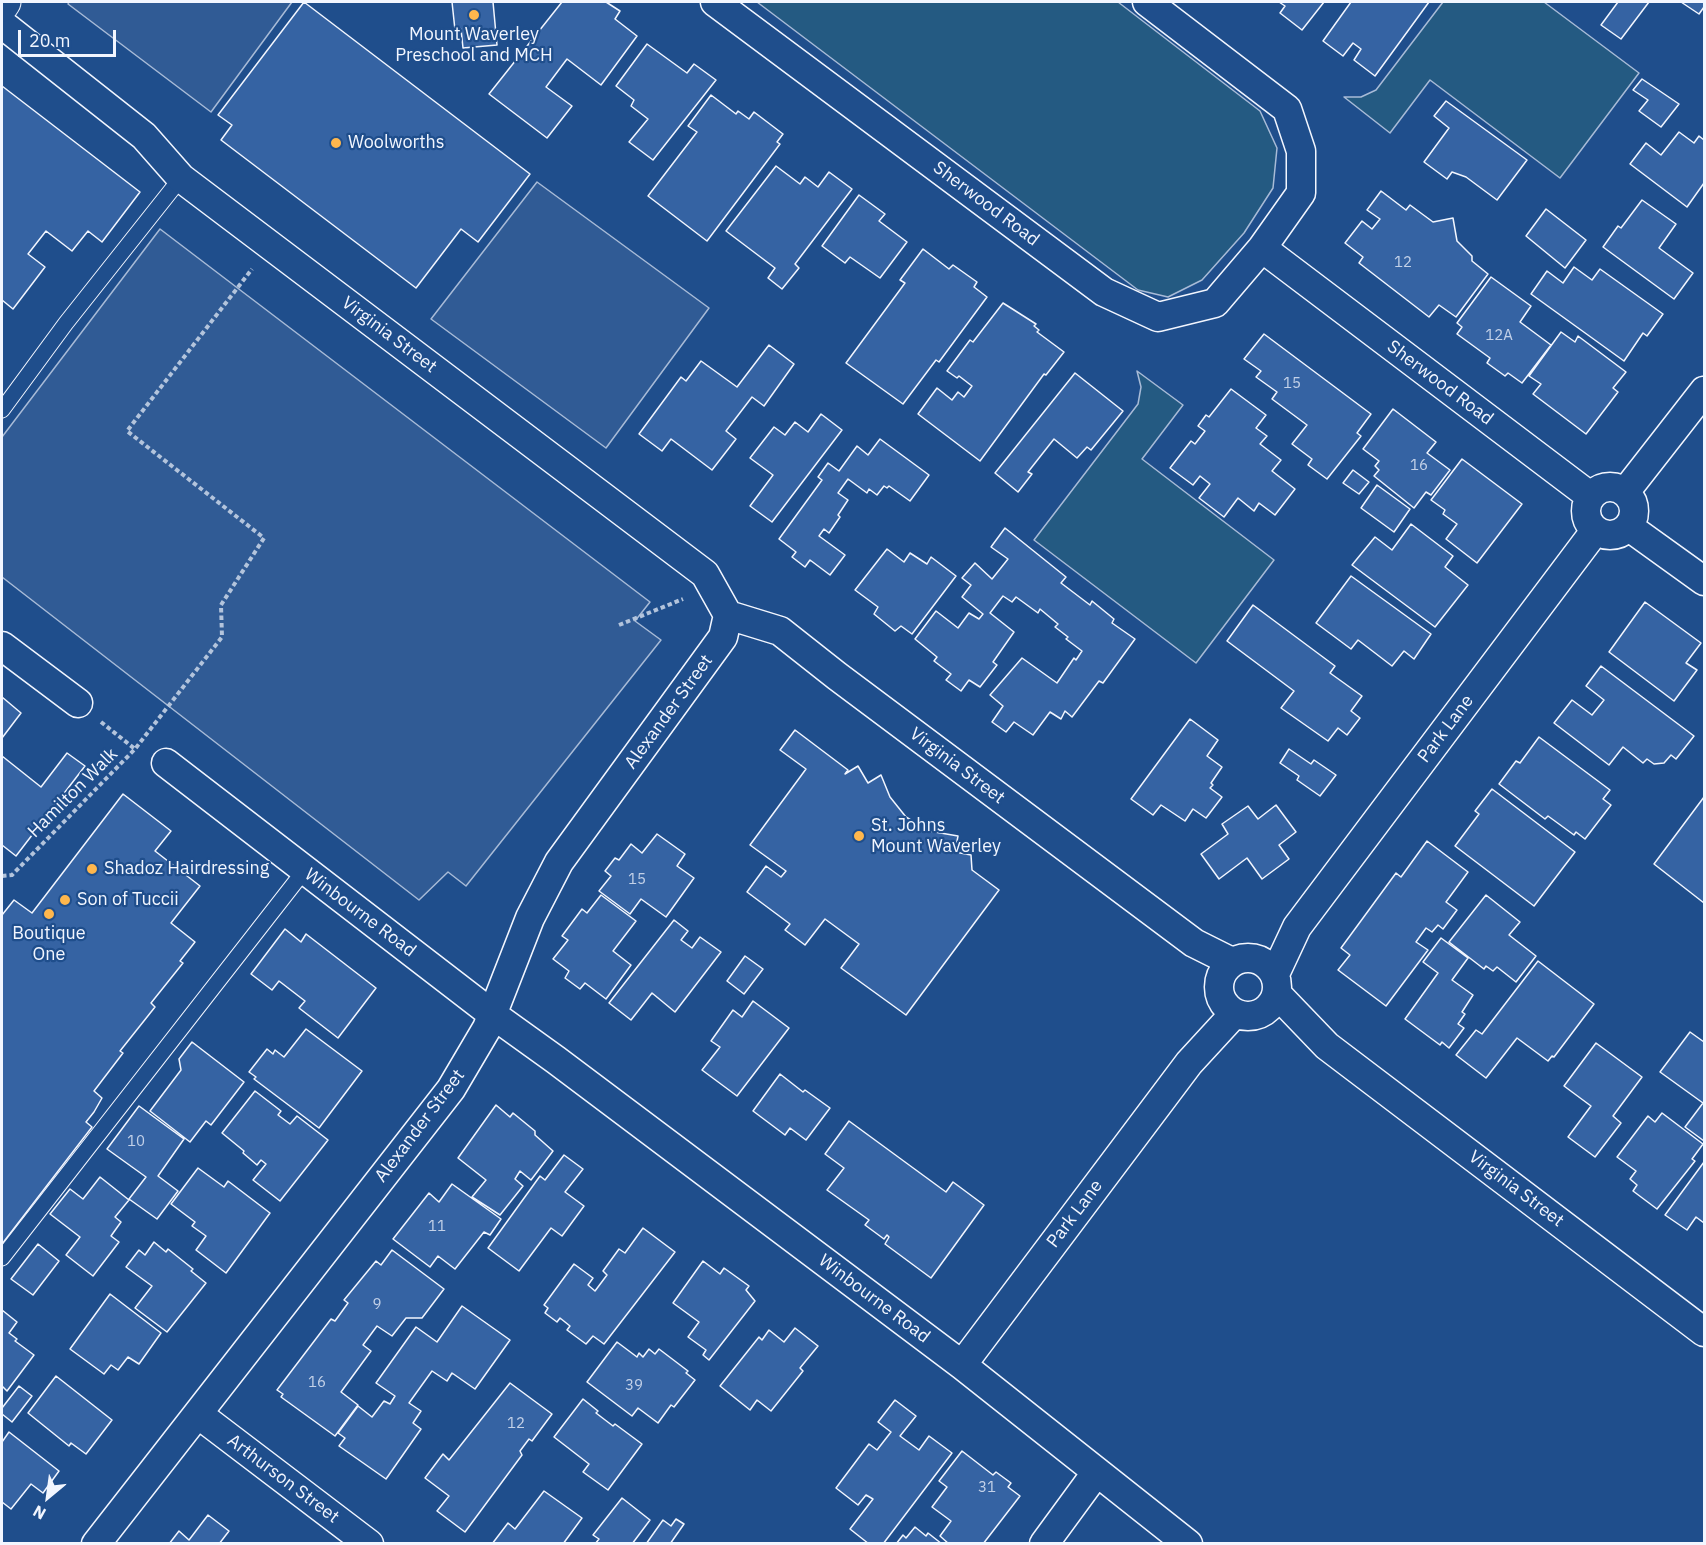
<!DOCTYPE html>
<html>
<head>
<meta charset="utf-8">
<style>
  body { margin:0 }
  #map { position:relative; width:1706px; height:1545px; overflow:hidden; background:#1f4e8c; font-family:"IBM Plex Sans",sans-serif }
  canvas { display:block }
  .frame { position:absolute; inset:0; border:3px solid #f2f6ff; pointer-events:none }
  .north { position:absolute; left:18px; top:1467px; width:60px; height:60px; -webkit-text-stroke:4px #1f4e8c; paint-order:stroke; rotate:209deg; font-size:16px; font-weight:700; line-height:24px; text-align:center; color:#f2f6ff }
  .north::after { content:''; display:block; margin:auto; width:21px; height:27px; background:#f2f6ff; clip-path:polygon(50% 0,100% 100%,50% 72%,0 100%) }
  .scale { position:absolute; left:18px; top:30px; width:98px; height:27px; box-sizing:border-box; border:3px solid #f2f6ff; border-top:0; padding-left:8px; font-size:18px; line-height:21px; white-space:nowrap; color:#f2f6ff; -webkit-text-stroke:4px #1f4e8c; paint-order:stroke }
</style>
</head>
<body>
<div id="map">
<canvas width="1706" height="1545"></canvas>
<div class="frame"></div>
<div class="north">N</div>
<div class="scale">20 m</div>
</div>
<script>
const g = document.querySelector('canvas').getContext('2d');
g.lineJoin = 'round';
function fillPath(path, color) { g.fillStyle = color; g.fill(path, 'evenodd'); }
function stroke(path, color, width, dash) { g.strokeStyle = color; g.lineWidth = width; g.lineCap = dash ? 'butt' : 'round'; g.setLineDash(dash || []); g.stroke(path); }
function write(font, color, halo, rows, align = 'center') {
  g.font = font + ' "IBM Plex Sans",sans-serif'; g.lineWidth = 4.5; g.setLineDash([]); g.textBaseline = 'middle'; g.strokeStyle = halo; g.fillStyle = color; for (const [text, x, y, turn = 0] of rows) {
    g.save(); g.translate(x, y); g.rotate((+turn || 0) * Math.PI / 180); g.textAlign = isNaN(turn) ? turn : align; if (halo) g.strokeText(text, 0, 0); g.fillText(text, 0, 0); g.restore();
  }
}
const green = new Path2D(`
  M757,2H1118L1260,111L1277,148L1273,188L1244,233L1202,280L1168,297L1138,290Z
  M1443,2H1544L1639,73L1560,178L1430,80L1390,133L1344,97H1361L1376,90Z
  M1137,371L1183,405L1142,459L1274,560L1196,663L1034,540L1138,404L1141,387Z`);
const parking = new Path2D(`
  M69,2H292L211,112L68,4Z
  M537,182L709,308L606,448L431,319Z
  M160,229L650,602L635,621L661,640L466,886L448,872L419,900L2,577V437Z`);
const building = new Path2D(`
  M304,2L530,174L478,242L461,229L416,288L221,140L232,125L218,115Z
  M452,2H493L497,45L463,48L461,29L455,30Z
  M562,2H606L620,11L615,19L637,36L601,85L567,59L546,87L572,106L547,138L489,94Z
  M1279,2H1324L1302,30L1280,13L1285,6Z
  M1351,2H1429L1375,76L1354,60L1361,49L1353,43L1343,56L1323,41Z
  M1618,2H1649L1621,39L1601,25Z
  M1681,2H1704V7L1699,14Z
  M647,44L687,73L694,64L716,80L653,160L629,142L648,119L631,106L634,100L616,86Z
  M1642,79L1679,104L1661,127L1639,111L1648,100L1633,90Z
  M2,86L140,192L102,242L88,231L72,251L46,231L28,254L45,267L13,309L2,300Z
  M711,95L736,114L738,111L749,119L754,112L783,134L777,142L780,144L707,241L648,196L697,132L688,126Z
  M1446,101L1527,160L1497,200L1466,177L1452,172L1447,179L1424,162L1449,128L1434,116Z
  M1679,132L1694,143L1699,136L1704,140V183L1687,207L1630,164L1646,143L1661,155Z
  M776,166L800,184L805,177L818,187L829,172L852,189L795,264L799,268L782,289L768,278L775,268L726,231Z
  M1381,191L1406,210L1410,205L1433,222L1453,218L1457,241L1472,256V261L1488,274L1456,317L1439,305L1429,317L1359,263L1363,257L1345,243L1362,221L1372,229L1380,219L1367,210Z
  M859,195L885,214L879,221L907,242L880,278L850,257L845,263L822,246Z
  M1642,200L1676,224L1659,248L1693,273L1674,299L1603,247L1618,226L1621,228Z
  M1546,209L1586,240L1565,268L1526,236Z
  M923,249L949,269L953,265L977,282L974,287L987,297L939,362L936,360L903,404L846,363L905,283L900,280Z
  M1574,267L1592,280L1600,269L1663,314L1647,336L1643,333L1624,361L1531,294L1547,271L1563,283Z
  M1491,277L1531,306L1520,322L1551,345L1522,383L1508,373L1505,376L1487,363L1490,358L1457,334L1462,327L1457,323Z
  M1003,303L1036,324L1034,326L1039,330L1037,332L1064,352L1046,375L1044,374L980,461L918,414L937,388L952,400L958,392L964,397L972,386L959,376L957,378L947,371L970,340L973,342Z
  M1561,332L1575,342L1578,336L1626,372L1613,388L1618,392L1586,434L1533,394L1541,384L1529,376Z
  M1264,334L1371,414L1357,433L1361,436L1327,479L1308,465L1312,459L1292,444L1307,425L1272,399L1277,392L1256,377L1261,371L1244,359Z
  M769,345L794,364L764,406L752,397L726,431L736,439L712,470L671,439L662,451L639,434L681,377L686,381L701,361L737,387Z
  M1075,373L1123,411L1091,450L1087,447L1077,458L1054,439L1028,472L1032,474L1018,492L995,473Z
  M1231,389L1266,415L1256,428L1267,436L1260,444L1281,460L1272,471L1295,489L1275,515L1259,503L1254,511L1238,498L1224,517L1199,498L1210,484L1200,476L1193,485L1170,468L1191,441L1195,444L1205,431L1198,426L1206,415L1209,417Z
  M1393,409L1436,442L1427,453L1450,470L1431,495L1426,492L1414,508L1374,476L1379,470L1375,466L1379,461L1363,449Z
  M821,414L842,430L772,522L750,506L773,475L750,458L774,427L785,435L795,422L808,432Z
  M880,439L929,475L910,501L889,486L887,488L884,486L877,495L869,489L867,493L848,479L838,493L848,500L838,515L840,517L829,533L824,529L819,536L845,555L830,575L810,560L805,567L792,557L796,552L779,539L822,480L818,477L828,463L839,471L857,446L868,455Z
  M1462,459L1522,504L1477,563L1446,539L1457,524L1443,514L1445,510L1431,500Z
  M1353,470L1369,482L1359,494L1343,483Z
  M1377,485L1410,509L1394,532L1361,508Z
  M1411,524L1453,556L1445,567L1468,585L1435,627L1352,565L1375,537L1392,550Z
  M1005,528L1066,577L1061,583L1090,605L1092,601L1114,619L1112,623L1135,639L1103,683L1099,681L1072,717L1065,711L1061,719L1050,712L1033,735L1014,722L1006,732L992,722L1003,706L990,695L1022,658L1057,683L1074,658L1076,660L1082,651L1066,639L1068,637L1055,627L1058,624L1040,609L1038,613L1016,597L1012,602L1003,596L990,613L1014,632L993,662L997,665L980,687L969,680L961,691L946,680L951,674L934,661L937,657L915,639L936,611L958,628L969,613L979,619L983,614L962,597L971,585L962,578L975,563L992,579L1008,559L991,547Z
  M887,549L904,562L910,553L927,564L931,557L956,576L912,634L901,626L895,631L874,614L878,607L855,590Z
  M1351,576L1431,634L1414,659L1404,651L1392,666L1358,640L1351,649L1316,623Z
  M1645,602L1701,643L1686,663L1697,670L1674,701L1609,652Z
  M1253,605L1335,666L1330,673L1362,696L1351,711L1360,718L1347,735L1338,728L1328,741L1281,708L1294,691L1227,641Z
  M1601,666L1694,736L1676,759L1671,755L1664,763L1654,764L1647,759L1643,763L1623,747L1609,765L1554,723L1572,700L1592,715L1604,700L1586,686Z
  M2,697L21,713L2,738Z
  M1190,719L1218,740L1207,756L1222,767L1211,783L1213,785L1210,788L1222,797L1206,818L1193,809L1185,821L1161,805L1153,815L1131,799Z
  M795,730L848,770L845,774L858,766L868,783L881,775L890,797L906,817L929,831L958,836L955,852L971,855L972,870L999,890L906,1015L841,968L859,944L825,919L805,945L785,930L790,924L747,892L766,866L781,877L786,871L750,845L806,769L780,750Z
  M1539,737L1610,790L1603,799L1611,805L1585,839L1576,832L1574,835L1548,816L1545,819L1499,784L1516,761L1520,763Z
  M1289,749L1311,764L1314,760L1336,775L1320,796L1297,780L1299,776L1280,763Z
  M67,753L85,766L16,856L2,845V756L41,787Z
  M1492,789L1575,852L1534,906L1455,846L1479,814L1475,811Z
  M123,794L171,831L155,851L200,886L171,923L195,942L180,961L183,963L151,1003L155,1007L120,1051L123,1053L94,1091L102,1098L94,1112L86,1122L92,1127L2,1244V915L14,900L32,913Z
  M1704,797V903L1654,864Z
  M1276,805L1296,832L1279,845L1289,859L1262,879L1247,858L1219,879L1201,854L1228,834L1222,824L1248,806L1258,819Z
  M657,834L685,854L677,866L694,878L666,917L641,899L630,914L599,891L611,876L605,871L615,858L619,860L631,844L642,853Z
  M1427,841L1468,872L1446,902L1457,910L1443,929L1438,925L1432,932L1426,928L1416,942L1428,950L1386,1006L1338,970L1350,955L1341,948L1396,873L1401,877Z
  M601,895L636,921L613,951L631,965L606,999L585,983L580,989L565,978L569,971L553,959L568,940L562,936L582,909L587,913Z
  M1486,895L1520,922L1509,935L1536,956L1516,982L1497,967L1493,971L1486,966L1484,969L1449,942Z
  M674,920L688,931L681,940L692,948L700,937L721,952L675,1012L652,993L631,1020L609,1003Z
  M285,929L301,942L306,934L376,988L338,1038L299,1008L305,1001L279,981L272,990L251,974Z
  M1441,938L1468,958L1452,980L1473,995L1462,1012L1465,1014L1458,1024L1464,1028L1449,1048L1442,1042L1440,1045L1405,1019L1438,973L1423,962Z
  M745,956L763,969L744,994L727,981Z
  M1538,961L1594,1004L1554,1057L1552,1056L1548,1061L1517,1038L1486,1078L1456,1055L1476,1030L1482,1034Z
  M753,1001L789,1028L737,1096L702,1070L720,1047L711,1041L733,1010L742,1017Z
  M306,1029L362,1071L319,1128L254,1079L256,1077L249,1072L267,1049L273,1054L275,1050L284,1057Z
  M1690,1032L1704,1042V1141L1685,1127L1703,1103L1660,1072Z
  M192,1042L244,1082L211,1125L206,1121L190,1142L150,1111L181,1070L179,1059Z
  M1596,1043L1642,1077L1613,1116L1621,1123L1595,1157L1568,1137L1591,1106L1564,1086Z
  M780,1074L803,1092L805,1090L830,1108L806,1140L790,1128L785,1135L753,1111Z
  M255,1091L281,1111L278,1115L290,1124L297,1116L328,1140L280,1201L253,1180L266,1164L261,1160L257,1165L243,1153L244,1151L222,1133Z
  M496,1105L510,1117L513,1113L535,1131V1135L553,1151L531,1180L520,1171L515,1179L523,1186L500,1215L472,1197L486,1180L458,1158Z
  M139,1106L184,1139L158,1176L178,1191L157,1219L129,1199L146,1177L107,1149Z
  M1662,1113L1703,1144L1692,1159L1695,1161L1657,1209L1633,1191L1637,1185L1630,1179L1636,1171L1617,1157L1648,1116L1655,1122Z
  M849,1121L946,1192L953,1182L984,1205L931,1278L885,1244L889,1237L887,1235L884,1239L865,1225L869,1220L827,1190L844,1168L825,1154Z
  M564,1155L583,1169L565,1192L584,1206L562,1236L551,1228L519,1271L488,1248L540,1176L545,1180Z
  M1704,1162V1223L1696,1217L1687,1230L1665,1215Z
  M198,1168L224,1187L228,1181L270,1213L226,1273L196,1250L206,1236L192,1226L195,1222L171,1204Z
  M100,1177L129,1200L115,1217L121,1222L111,1236L119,1242L93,1276L66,1255L80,1237L50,1214L70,1189L83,1199Z
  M452,1184L501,1219L490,1235L484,1232L455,1269L438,1256L430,1267L393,1239L429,1193L439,1202Z
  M643,1228L675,1252L604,1344L593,1336L586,1344L567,1330L570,1326L560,1318L557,1322L545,1313L548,1308L544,1305L574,1264L593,1278L588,1285L595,1291L607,1275L603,1271L619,1249L625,1253Z
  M154,1242L166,1252L168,1249L193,1269L191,1271L206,1283L167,1332L135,1308L152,1286L126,1267L139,1250L145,1255Z
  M38,1244L59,1261L33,1295L11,1279Z
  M392,1250L444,1289L422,1318H406L392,1336L377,1326L363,1345L371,1351L341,1392L358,1405L335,1436L281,1397L283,1394L277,1390L331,1319L335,1321L348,1303L344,1300L376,1261L381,1265Z
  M703,1261L720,1274L724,1268L749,1286L746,1290L755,1301L709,1360L703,1355L706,1350L688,1337L699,1322L673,1303Z
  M110,1294L161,1333L139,1364L128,1357L118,1370L111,1365L104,1374L70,1349Z
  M462,1306L510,1340L475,1389L452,1373L447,1381L432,1371L409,1403L421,1411L413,1423L421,1429L386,1479L339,1446L345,1438L338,1433L358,1406L372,1417L384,1401L390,1404L395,1396L376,1383L416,1327L437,1342Z
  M2,1310L17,1322L9,1333L17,1339L15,1341L34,1355L7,1391L2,1386Z
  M795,1328L818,1346L800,1368L803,1371L771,1411L757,1400L750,1410L720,1386L759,1337L762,1340L769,1330L784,1342Z
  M617,1342L637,1357L639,1353L643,1357L649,1349L655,1354L659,1349L688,1371L686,1373L695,1380L674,1407L671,1405L658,1423L638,1408L632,1416L587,1382Z
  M56,1376L112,1420L86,1454L71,1443L69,1446L28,1413Z
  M510,1383L552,1414L532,1441L529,1439L520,1451L522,1455L465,1532L437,1511L449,1496L425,1478L443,1454L449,1460Z
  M19,1386L32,1396L12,1422L2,1414V1408Z
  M583,1399L598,1411L596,1413L613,1426L615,1424L642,1444L608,1490L583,1472L589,1464L554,1437Z
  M895,1400L916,1416L900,1436L919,1450L929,1436L952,1453L883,1544H869L850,1529L873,1499L866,1495L858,1505L836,1488L869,1444L877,1450L891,1432L878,1422Z
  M9,1432L59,1471L43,1493L31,1484L11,1509L2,1502V1442Z
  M962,1451L993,1475L996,1472L1011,1483L1008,1487L1020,1496L983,1544H949L940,1536L951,1521L932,1507L947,1487L939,1481Z
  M544,1491L582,1518L563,1544H492L508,1523L515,1529Z
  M622,1498L650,1520L632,1544H595L599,1539L593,1535Z
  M208,1515L229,1531L219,1544H169L179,1531L189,1540Z
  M676,1519L684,1524L670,1544H646L663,1520L671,1526Z
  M915,1527L926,1536L928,1533L942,1544H896L903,1535L906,1538Z`);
const path = new Path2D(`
  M619,625L683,599
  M101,722L135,749
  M2,876L12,875L135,749L222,637L221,605L264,538L127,431L252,269`);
const lane = new Path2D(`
  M2,410L66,323L181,178
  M2,1258L304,871`);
const street = new Path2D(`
  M715,2L1104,292L1158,317L1215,303L1262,248L1301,193V151L1287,109L1147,2
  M2,24L144,136L181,178L705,574L728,615L780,631L837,676L1194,943L1232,962
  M1262,248L1590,496
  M1586 511a24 24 0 1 1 48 0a24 24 0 1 1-48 0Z
  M1626,491L1704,391
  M1629,527L1704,581
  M2,646L78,703
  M166,763L492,1014L556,1060L962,1365L1188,1544
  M1219 987a29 29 0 1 1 58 0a29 29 0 1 1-58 0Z
  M1275,974L1297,927L1595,531
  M1277,994L1327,1046L1704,1332
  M962,1365L1189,1063L1235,1013
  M198,1414L369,1544
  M96,1544L451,1089L487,1028L530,918L559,862L723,637L728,615
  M1044,1544L1096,1473`);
const primary = new Path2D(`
  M2,5L4,2`);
const markers = [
  [474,15,6,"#ffb74d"],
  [336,143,6,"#ffb74d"],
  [859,836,6,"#ffb74d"],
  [92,869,6,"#ffb74d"],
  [65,900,6,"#ffb74d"],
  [49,914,6,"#ffb74d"]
];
const numberNames = [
  ["12",1403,263],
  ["12A",1499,336],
  ["15",1292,384],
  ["16",1419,466],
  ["15",637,880],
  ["10",136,1142],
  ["11",437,1227],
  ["9",377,1305],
  ["16",317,1383],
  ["39",634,1386],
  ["12",516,1424],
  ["31",987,1488]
];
const poiNames = [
  ["Mount Waverley",474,35,"center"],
  ["Preschool and MCH",474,56,"center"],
  ["Woolworths",348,143],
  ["St. Johns",871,826],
  ["Mount Waverley",871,847],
  ["Shadoz Hairdressing",104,869],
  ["Son of Tuccii",77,900],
  ["Boutique",49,934,"center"],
  ["One",49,955,"center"]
];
const streetNames = [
  ["Sherwood Road",986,204,37],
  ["Virginia Street",389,335,37],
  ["Sherwood Road",1440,383,37],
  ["Alexander Street",669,712,-54],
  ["Park Lane",1446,729,-53],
  ["Virginia Street",957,766,37],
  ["Hamilton Walk",73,793,-45],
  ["Winbourne Road",360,913,37],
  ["Alexander Street",420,1126,-53],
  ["Virginia Street",1516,1189,37],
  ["Park Lane",1075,1214,-53],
  ["Winbourne Road",874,1299,37],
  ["Arthurson Street",283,1479,37]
];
fillPath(green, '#245a82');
stroke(green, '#a8bbd7', 1.5);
fillPath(parking, '#305b95');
stroke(parking, '#a8bbd7', 1.5);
fillPath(building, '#3563a3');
stroke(building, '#f2f6ff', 1.5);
stroke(lane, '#f2f6ff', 17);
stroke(street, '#f2f6ff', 31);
stroke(primary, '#f2f6ff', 35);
stroke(path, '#b3c4dc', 4, [4.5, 3]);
stroke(lane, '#1f4e8c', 15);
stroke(street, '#1f4e8c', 28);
stroke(primary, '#1f4e8c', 33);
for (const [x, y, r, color] of markers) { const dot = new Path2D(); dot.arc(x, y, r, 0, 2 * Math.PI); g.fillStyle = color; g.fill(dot); stroke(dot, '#1f4e8c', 2); }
write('15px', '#c3d1e8', null, numberNames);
write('18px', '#f2f6ff', '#1f4e8c', poiNames, 'left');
write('18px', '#f2f6ff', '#1f4e8c', streetNames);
</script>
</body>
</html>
